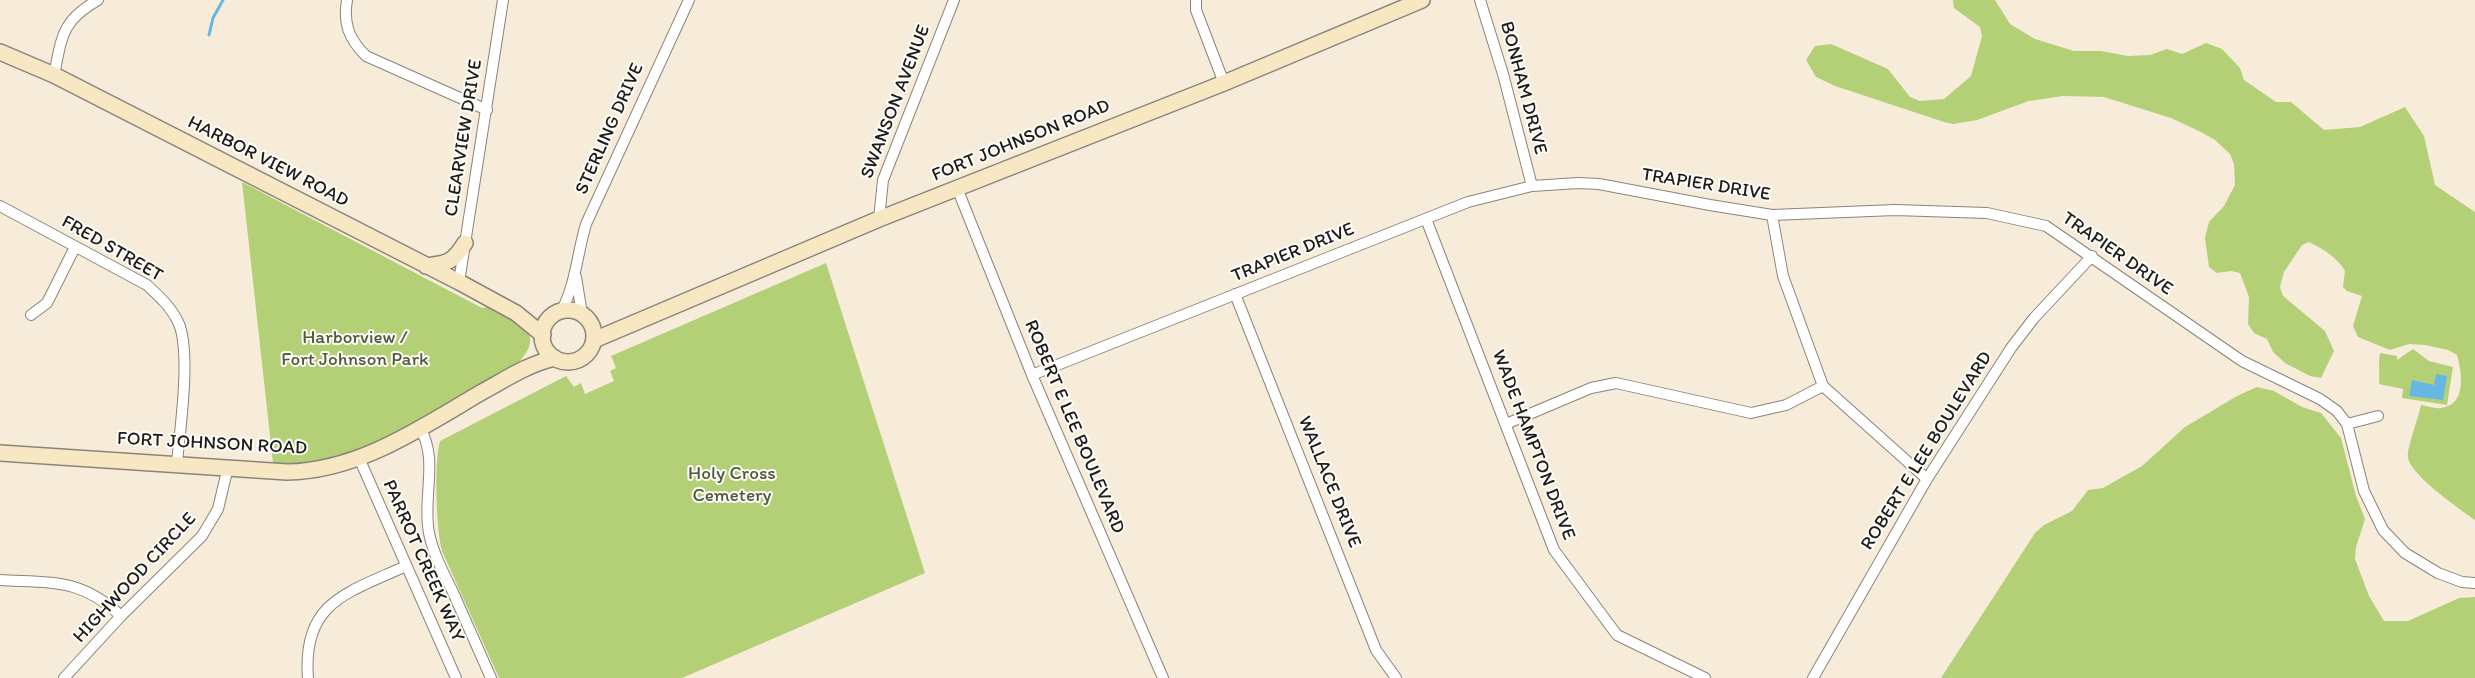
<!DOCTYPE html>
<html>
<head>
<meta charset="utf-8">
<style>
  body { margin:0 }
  canvas { display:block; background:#f7ecda }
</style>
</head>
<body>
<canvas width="2475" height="678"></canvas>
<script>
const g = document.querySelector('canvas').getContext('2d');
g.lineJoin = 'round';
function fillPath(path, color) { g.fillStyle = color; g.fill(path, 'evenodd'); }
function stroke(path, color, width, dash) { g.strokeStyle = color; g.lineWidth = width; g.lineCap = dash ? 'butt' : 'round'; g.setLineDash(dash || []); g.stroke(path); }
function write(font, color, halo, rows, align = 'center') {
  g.font = font + ' Itim,sans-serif'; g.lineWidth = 4; g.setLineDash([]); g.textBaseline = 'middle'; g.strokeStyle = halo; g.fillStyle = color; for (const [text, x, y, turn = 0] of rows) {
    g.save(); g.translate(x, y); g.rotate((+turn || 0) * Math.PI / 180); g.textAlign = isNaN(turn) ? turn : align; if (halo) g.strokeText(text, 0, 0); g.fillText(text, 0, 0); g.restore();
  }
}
const green = new Path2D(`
  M1953,0H1995L2010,24L2035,39L2074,51H2101L2128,56L2150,55L2167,49L2182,54L2206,43L2222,49L2240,68L2244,80L2276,102H2291L2324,130L2360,127L2405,107L2424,136L2435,185L2475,212V520C2459,509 2412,476 2408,458C2406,450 2419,416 2421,405C2427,406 2435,409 2441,408C2467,405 2462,373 2457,355L2448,350L2425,345L2409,344L2390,350L2358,337L2353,326L2362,296L2347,291L2343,287L2345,271C2337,257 2323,249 2309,242L2302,245L2284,272L2280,287L2283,296L2325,331L2334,351L2321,378L2310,376L2285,363L2273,352L2267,339L2254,333L2248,324L2249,297L2240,273L2231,271L2217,273L2209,267L2205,238L2209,222L2224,206L2235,185L2234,164L2230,154L2215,140L2201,132L2171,118L2104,97L2063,96L2029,101L1977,120L1953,124L1944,122L1835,86L1816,77L1806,60L1815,46L1831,44L1888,69L1910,97L1920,101L1944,99L1971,76L1982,36L1980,27L1954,8Z
  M242,182L482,308C492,306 499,311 508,316C534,330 538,343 516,365C463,396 389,448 330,461C311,465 292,464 273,463Z
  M826,263L925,573L682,678H499L442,551C436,529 434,462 440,441L566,376L574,387L581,383L585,394L614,381L610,371L616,368L611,356Z
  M2413,349L2429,361L2453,367L2447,405L2402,398L2403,389L2379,384C2380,373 2378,363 2380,353L2397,356V360Z
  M2257,387L2274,391L2302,407L2321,413L2341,438L2356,496L2365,519L2356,547L2355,559L2369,596L2384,621H2408L2459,598L2475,597V678H1941L2035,533L2044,525L2072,511L2088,490L2103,488L2142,466L2185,427L2237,396Z`);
const water = new Path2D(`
  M2436,374L2447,376L2443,400L2409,396L2412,380L2434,385Z`);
const stream = new Path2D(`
  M209,35L213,18L223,0`);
const street = new Path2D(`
  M347,0C343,24 349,39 366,56L487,110
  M1196,0V10L1224,83
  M1480,0L1503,74L1532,186
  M54,75C62,37 61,21 98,0
  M957,188L1032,375L1163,678
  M0,206L147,285C160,297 172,308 179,324C191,354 180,429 177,463
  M1772,215L1783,276L1823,386L1927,479
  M879,219L883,180L954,0
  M1426,219L1554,550L1617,635L1705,678
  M576,277L582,314
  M459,282L503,0
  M1235,294L1376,650L1396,678
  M561,312C576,284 577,254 586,224L689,0
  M31,315L47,303L75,247
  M1032,375L1468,202L1532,186L1578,183L1599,184L1710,205L1772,215L1895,210L1987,213L2046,226L2242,361L2320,399L2337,411L2347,424L2364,491L2383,530L2405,553L2438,573L2462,582L2475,583
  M1506,424L1591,388L1616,383L1751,413L1786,405L1823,386
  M2347,424L2378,416
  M420,428C439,460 422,498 429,533C433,553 443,572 452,590C465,620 478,649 491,678
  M359,458L456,678
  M0,580C52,583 81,578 121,616
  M64,678L121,616L202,536L218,509L228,467
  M308,678C302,602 347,593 406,566
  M1813,678L1927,479L2011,348L2034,318L2092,256`);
const secondary = new Path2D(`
  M0,52L54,75L459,282L516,313L543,335
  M426,266C449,263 453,262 465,243
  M542 336a26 26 0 1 1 52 0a26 26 0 1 1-52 0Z
  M594,340L879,219L1224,83L1422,0
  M0,453L287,472C359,471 422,427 482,392C506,379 528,364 555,358`);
const streetNames = [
  ["BONHAM DRIVE",1523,88,75],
  ["SWANSON AVENUE",896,102,-69],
  ["STERLING DRIVE",610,129,-66],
  ["CLEARVIEW DRIVE",464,138,-81],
  ["FORT JOHNSON ROAD",1021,141,-22],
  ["HARBOR VIEW ROAD",268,162,27],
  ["TRAPIER DRIVE",1706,185,9],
  ["FRED STREET",112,249,30],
  ["TRAPIER DRIVE",1293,253,-22],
  ["TRAPIER DRIVE",2117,254,35],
  ["ROBERT E LEE BOULEVARD",1074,427,67],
  ["FORT JOHNSON ROAD",212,444,3],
  ["WADE HAMPTON DRIVE",1533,445,69],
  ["ROBERT E LEE BOULEVARD",1927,451,-58],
  ["WALLACE DRIVE",1329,482,68],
  ["PARROT CREEK WAY",423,561,66],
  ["HIGHWOOD CIRCLE",135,578,-47]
];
const parkNames = [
  ["Harborview /",355,338],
  ["Fort Johnson Park",355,360],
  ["Holy Cross",732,474],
  ["Cemetery",732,496]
];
fillPath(green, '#b4d077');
fillPath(water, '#66b7e2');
stroke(stream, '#66b7e2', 3);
stroke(street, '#8a847b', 12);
stroke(secondary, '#8a847b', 18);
stroke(street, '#fff', 10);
stroke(secondary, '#f7e8c3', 15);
write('19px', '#1c1c1c', '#fdfcf7', streetNames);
write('19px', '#515b3c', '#fdfcf7', parkNames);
</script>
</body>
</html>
